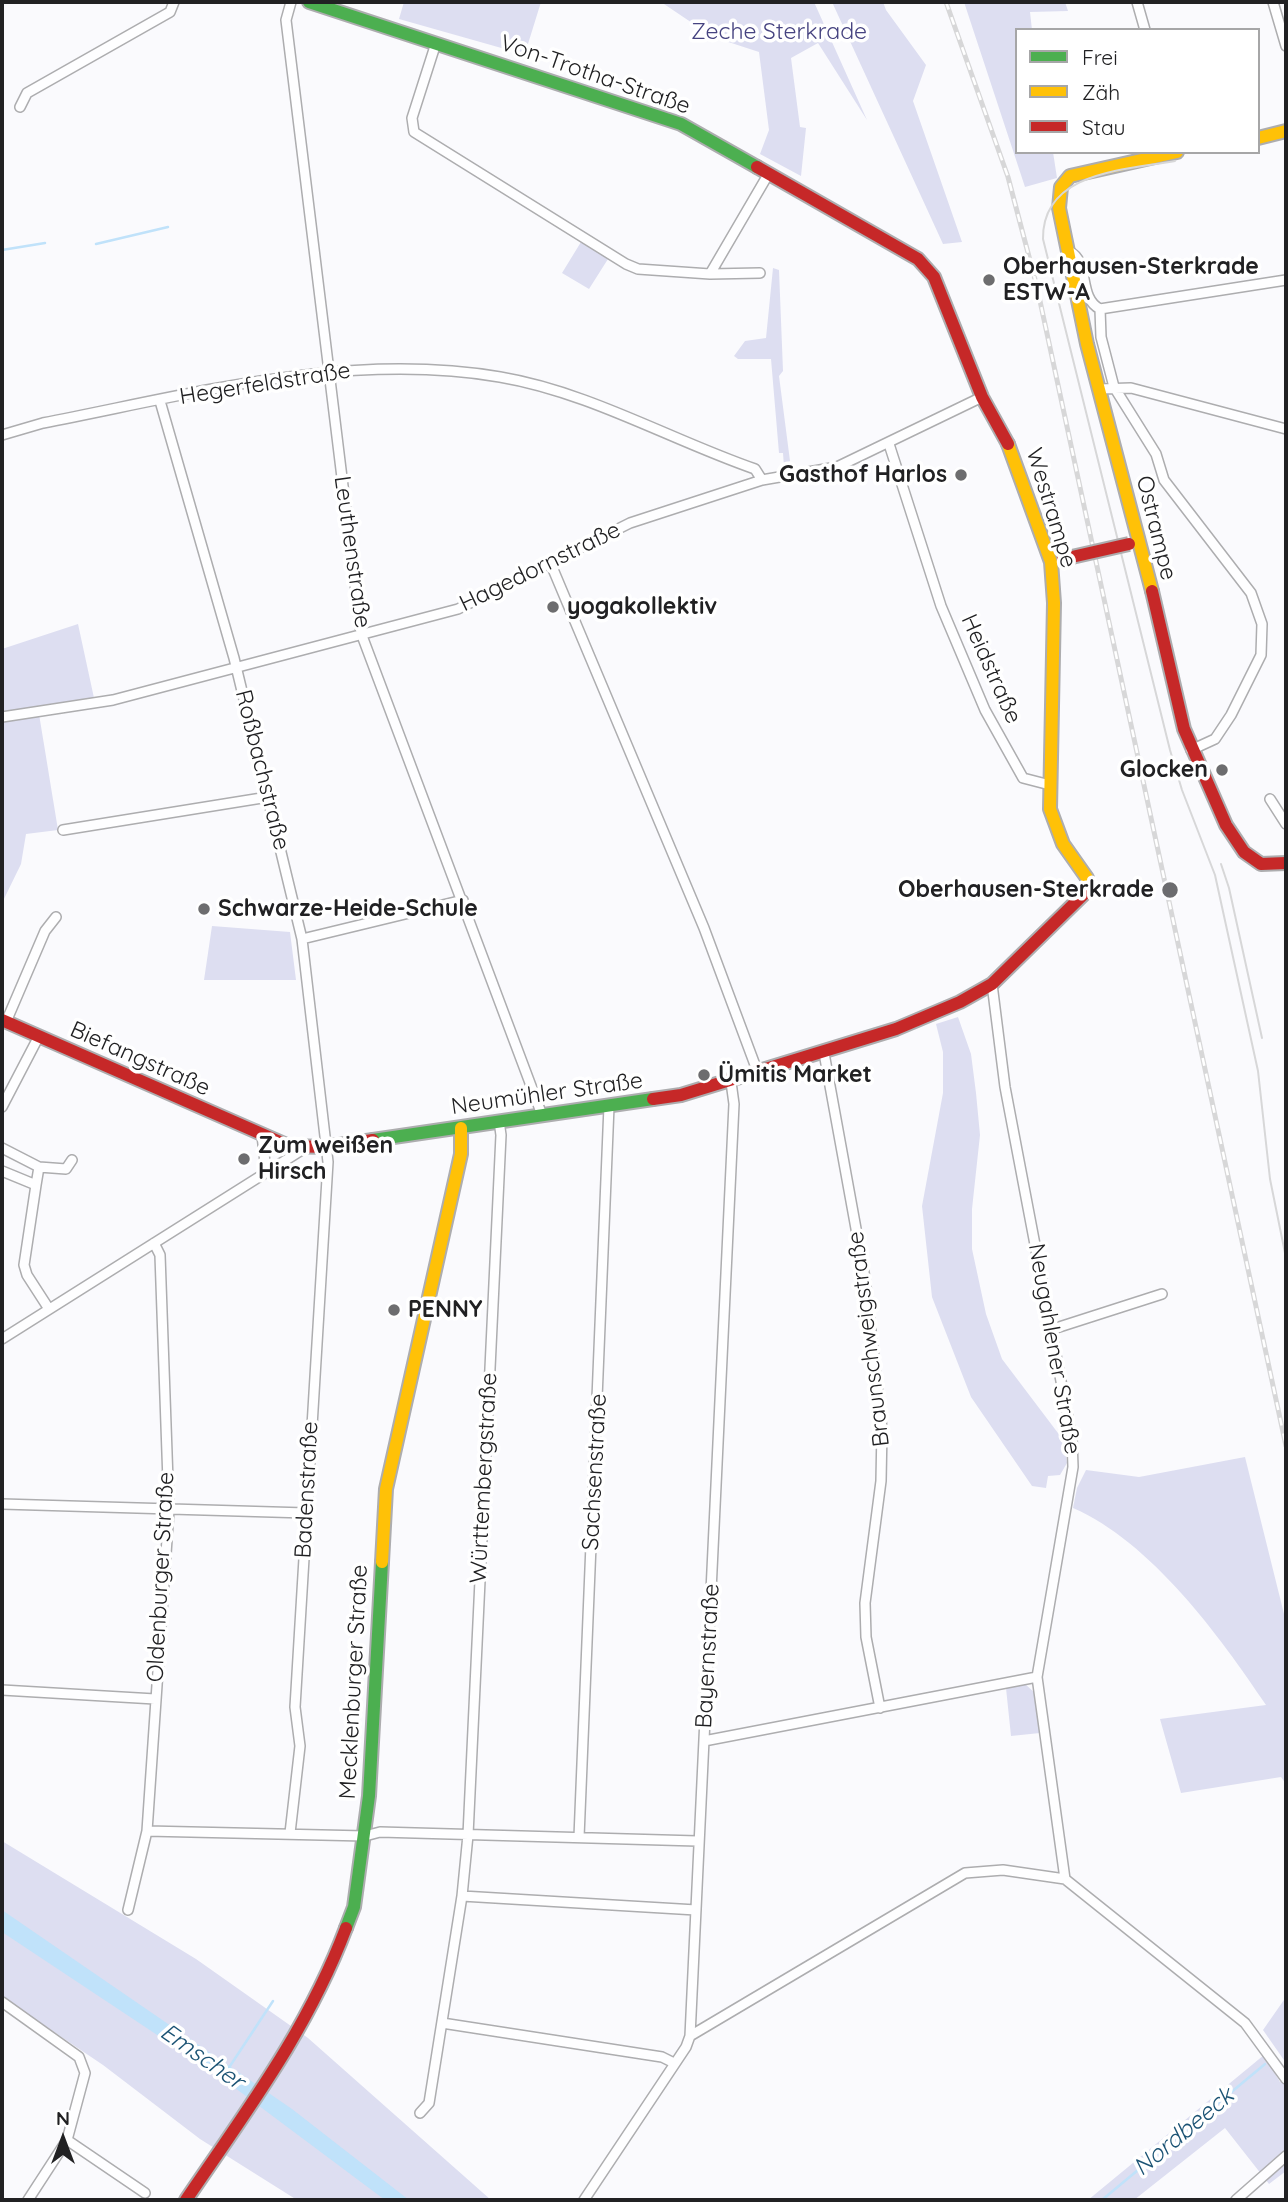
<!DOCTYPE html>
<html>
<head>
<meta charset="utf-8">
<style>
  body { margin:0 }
  #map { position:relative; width:1288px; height:2202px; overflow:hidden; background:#fafafd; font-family:Quicksand,sans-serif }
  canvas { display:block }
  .frame { position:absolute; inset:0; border:4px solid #212123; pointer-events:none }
  .legend { position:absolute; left:1015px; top:28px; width:245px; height:126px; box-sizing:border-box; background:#fff; border:2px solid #a6a6a7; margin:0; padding:9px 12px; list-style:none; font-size:21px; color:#212123 }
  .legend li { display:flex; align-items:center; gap:14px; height:35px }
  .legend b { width:35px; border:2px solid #a6a6a7 }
  .north { position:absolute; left:28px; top:2104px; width:70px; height:70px; -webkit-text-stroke:5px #fff; paint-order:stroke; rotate:0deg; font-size:19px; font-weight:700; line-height:28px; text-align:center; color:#212123 }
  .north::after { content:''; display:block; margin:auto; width:24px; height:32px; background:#212123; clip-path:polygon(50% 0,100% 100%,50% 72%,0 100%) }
</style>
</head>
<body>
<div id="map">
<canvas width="1288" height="2202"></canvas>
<div class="frame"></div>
<ul class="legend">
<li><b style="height:9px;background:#4caf50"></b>Frei</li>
<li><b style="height:9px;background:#ffc107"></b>Zäh</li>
<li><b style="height:9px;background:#c62828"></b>Stau</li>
</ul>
<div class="north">N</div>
</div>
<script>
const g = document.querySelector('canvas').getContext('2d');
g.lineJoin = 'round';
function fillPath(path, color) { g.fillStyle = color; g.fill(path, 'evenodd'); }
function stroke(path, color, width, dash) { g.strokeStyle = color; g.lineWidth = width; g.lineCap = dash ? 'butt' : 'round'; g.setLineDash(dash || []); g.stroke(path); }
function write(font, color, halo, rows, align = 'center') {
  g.font = font + ' Quicksand,sans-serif'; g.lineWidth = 7; g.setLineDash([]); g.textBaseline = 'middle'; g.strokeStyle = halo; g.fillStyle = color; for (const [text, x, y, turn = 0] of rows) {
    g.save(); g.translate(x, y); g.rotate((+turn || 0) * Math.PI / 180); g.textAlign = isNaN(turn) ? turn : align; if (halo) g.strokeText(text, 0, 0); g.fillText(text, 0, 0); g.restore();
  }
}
const green = new Path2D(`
  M404,2H541L523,60L513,56L512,51L399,19Z
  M661,2H814L867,120L818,43L791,58L800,127L806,128L801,176L760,154L769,130L759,52L713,37Z
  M832,2H883L886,10L926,65L913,101L962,242L943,244Z
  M964,2H1065L1068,11L1030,12L1032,30H1017V152H1053L1057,178L1025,187Z
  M581,242L608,259L589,289L562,273Z
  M773,268L779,270L783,371L779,376L790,461L784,467L783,453H779L771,359H738L734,356L745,341L766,338Z
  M78,624L94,698L2,713V649Z
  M39,714L58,830L26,834L21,864L2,903V721Z
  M212,926L290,932L296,980H204Z
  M958,1017L971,1054L976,1093L980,1135L972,1209V1249L986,1314L1002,1359L1064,1441L1067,1463L1060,1475L1048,1476L1046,1488L1032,1486L971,1397L932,1297L922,1206L943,1093V1052L936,1024Z
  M1245,1457L1286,1622V1784L1281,1777L1181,1793L1160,1719L1266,1705C1219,1635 1151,1542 1073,1508L1077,1488L1086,1470L1139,1477Z
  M1025,1684L1035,1693L1040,1733L1011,1736L1006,1688Z
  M2,1841L196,1959L308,2038L491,2200H297L200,2139L103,2065L2,1997Z
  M1286,1997V2063L1263,2030Z
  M1264,2055L1280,2082L1286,2076V2171L1269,2184L1225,2128L1134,2200H1088Z`);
const water = new Path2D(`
  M2,1910L292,2109L409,2200H385L219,2076L2,1932Z`);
const stream = new Path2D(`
  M96,244L168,227
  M2,250L45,243
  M230,2066L273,2001
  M1102,2200L1265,2064`);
const street = new Path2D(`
  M291,2L286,20L361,633L542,1115
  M1137,2L1145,30
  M1273,2L1286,46
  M436,43L412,118L414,132L626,264L638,269L710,274L769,173
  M20,107L27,93L170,12L174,2
  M1069,251C1091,262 1077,297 1100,309L1286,280
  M710,274L760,273
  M1100,309L1101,337L1114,387L1156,454L1164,480L1251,593L1262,624L1261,655L1231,715L1215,739L1191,750
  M1099,389L1131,388L1286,429
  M160,401L234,658L302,939L328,1162L295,1707L300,1746L290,1833
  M2,435L43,423C193,394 347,351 500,377C589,392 671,440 755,469L762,480
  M889,444L941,606L985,710L1023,778L1050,785
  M550,562L704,928L758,1073
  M2,717L113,700L458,609L630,523L762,480L837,467L982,397
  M1270,799L1286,824
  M63,830L268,797
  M302,939L463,900
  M992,984L1005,1087L1072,1439L1073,1467L1037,1677L1065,1879
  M6,1022L45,931L56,917
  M824,1053L865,1278L882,1429L881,1481L865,1603L866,1637L880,1708
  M2,1107L39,1036
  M262,1135L266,1172
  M2,1148L39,1167L36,1185
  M39,1167L66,1169L72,1160
  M2,1171L36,1185L24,1265L27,1275L49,1309
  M1053,1329L1162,1294
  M2,1339L305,1148
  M2,1504L306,1513
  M2,1690L155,1699
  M704,1741L1037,1677
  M147,1831L365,1836L380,1832L697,1841
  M579,1837L609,1106
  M1065,1879L1245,2023L1286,2079
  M462,1896L696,1910
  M128,1910L147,1831L169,1510L160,1255L154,1243
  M2,2002L79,2057L85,2073L67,2140L28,2200
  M442,2023L662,2057L674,2063
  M690,2036L965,1873L1003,1870L1065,1879
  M420,2113L429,2103L462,1896L468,1835L501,1135L499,1121
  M67,2140L145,2193
  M584,2200L686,2047L690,2036L734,1104L731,1082
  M1236,2200L1286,2156`);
const fast = new Path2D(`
  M309,2L681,124L757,167
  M373,1140L653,1099
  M346,1928L354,1907L369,1796L382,1562`);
const slow = new Path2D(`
  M1258,138L1286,131
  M1008,444L1051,562L1054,603L1050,809L1063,844L1087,878V891
  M1152,591L1087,344L1059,208L1061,187L1070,176L1177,152
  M382,1562L386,1489L461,1154V1128`);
const jam = new Path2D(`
  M757,167L918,259L934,277L982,397L1008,444
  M1152,591L1184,729L1226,825L1244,852L1261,864L1286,863
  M2,1020L289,1146L325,1147L373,1140
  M653,1099L681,1095L896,1029L960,1002L992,984L1087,891
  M186,2200C247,2110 307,2031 346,1928`);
const tram = new Path2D(`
  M1175,161C1126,170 1042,171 1043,239L1170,750L1182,790L1215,875L1258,1071L1270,1179L1286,1258
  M1221,864L1229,888L1262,1038`);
const rail = new Path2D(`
  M946,2L1008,177L1037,287L1286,1446`);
const jamBridge = new Path2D(`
  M1063,559L1129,544`);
const markers = [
  [989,280,7,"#6d6d6f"],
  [961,475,7,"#6d6d6f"],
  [553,607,7,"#6d6d6f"],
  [1222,770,7,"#6d6d6f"],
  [1170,890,9,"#6d6d6f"],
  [204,909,7,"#6d6d6f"],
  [704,1075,7,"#6d6d6f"],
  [244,1159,7,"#6d6d6f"],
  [394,1310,7,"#6d6d6f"]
];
const parkNames = [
  ["Zeche Sterkrade",779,32]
];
const streetNames = [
  ["Von-Trotha-Straße",595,75,19],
  ["Hegerfeldstraße",265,384,-9],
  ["Westrampe",1051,508,73],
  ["Ostrampe",1156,528,76],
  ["Leuthenstraße",352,552,82],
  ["Hagedornstraße",540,567,-26],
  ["Heidstraße",991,669,66],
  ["Roßbachstraße",262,770,76],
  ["Biefangstraße",140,1059,24],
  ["Neumühler Straße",547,1094,-8],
  ["Braunschweigstraße",869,1339,-97],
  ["Neugahlener Straße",1054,1349,80],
  ["Sachsenstraße",595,1472,-87],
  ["Württembergstraße",484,1478,-87],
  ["Badenstraße",307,1490,-87],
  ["Oldenburger Straße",161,1577,-87],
  ["Bayernstraße",708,1656,-87],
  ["Mecklenburger Straße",354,1682,-87]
];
const poiNames = [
  ["Oberhausen-Sterkrade",1003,267],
  ["ESTW-A",1003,293],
  ["Gasthof Harlos",947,475,"right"],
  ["yogakollektiv",567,607],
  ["Glocken",1208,770,"right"],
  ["Oberhausen-Sterkrade",1154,890,"right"],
  ["Schwarze-Heide-Schule",218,909],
  ["Ümitis Market",718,1075],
  ["Zum weißen",258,1146],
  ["Hirsch",258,1172],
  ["PENNY",408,1310]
];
const waterNames = [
  ["Emscher",202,2057,35],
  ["Nordbeeck",1184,2132,-40]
];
fillPath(green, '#dddef1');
fillPath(water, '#c0e2fa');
stroke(stream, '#c0e2fa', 2.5);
stroke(street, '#adadaf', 12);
stroke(fast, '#adadaf', 16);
stroke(slow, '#adadaf', 16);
stroke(jam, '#adadaf', 16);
stroke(street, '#fefeff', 9);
stroke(fast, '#4caf50', 12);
stroke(slow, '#ffc107', 12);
stroke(jam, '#c62828', 12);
stroke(tram, '#d7d7d8', 2);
stroke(rail, '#d7d7d8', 5);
stroke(rail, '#fff', 2.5, [8]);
stroke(jamBridge, '#adadaf', 16, []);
stroke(jamBridge, '#c62828', 12);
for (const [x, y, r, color] of markers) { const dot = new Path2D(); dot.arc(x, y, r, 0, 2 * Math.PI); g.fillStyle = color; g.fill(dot); stroke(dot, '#fff', 2.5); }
write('23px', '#464380', '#fff', parkNames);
write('23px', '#212123', '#fff', streetNames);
write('bold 23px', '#212123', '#fff', poiNames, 'left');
write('italic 24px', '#1b5374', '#fff', waterNames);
</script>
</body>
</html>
